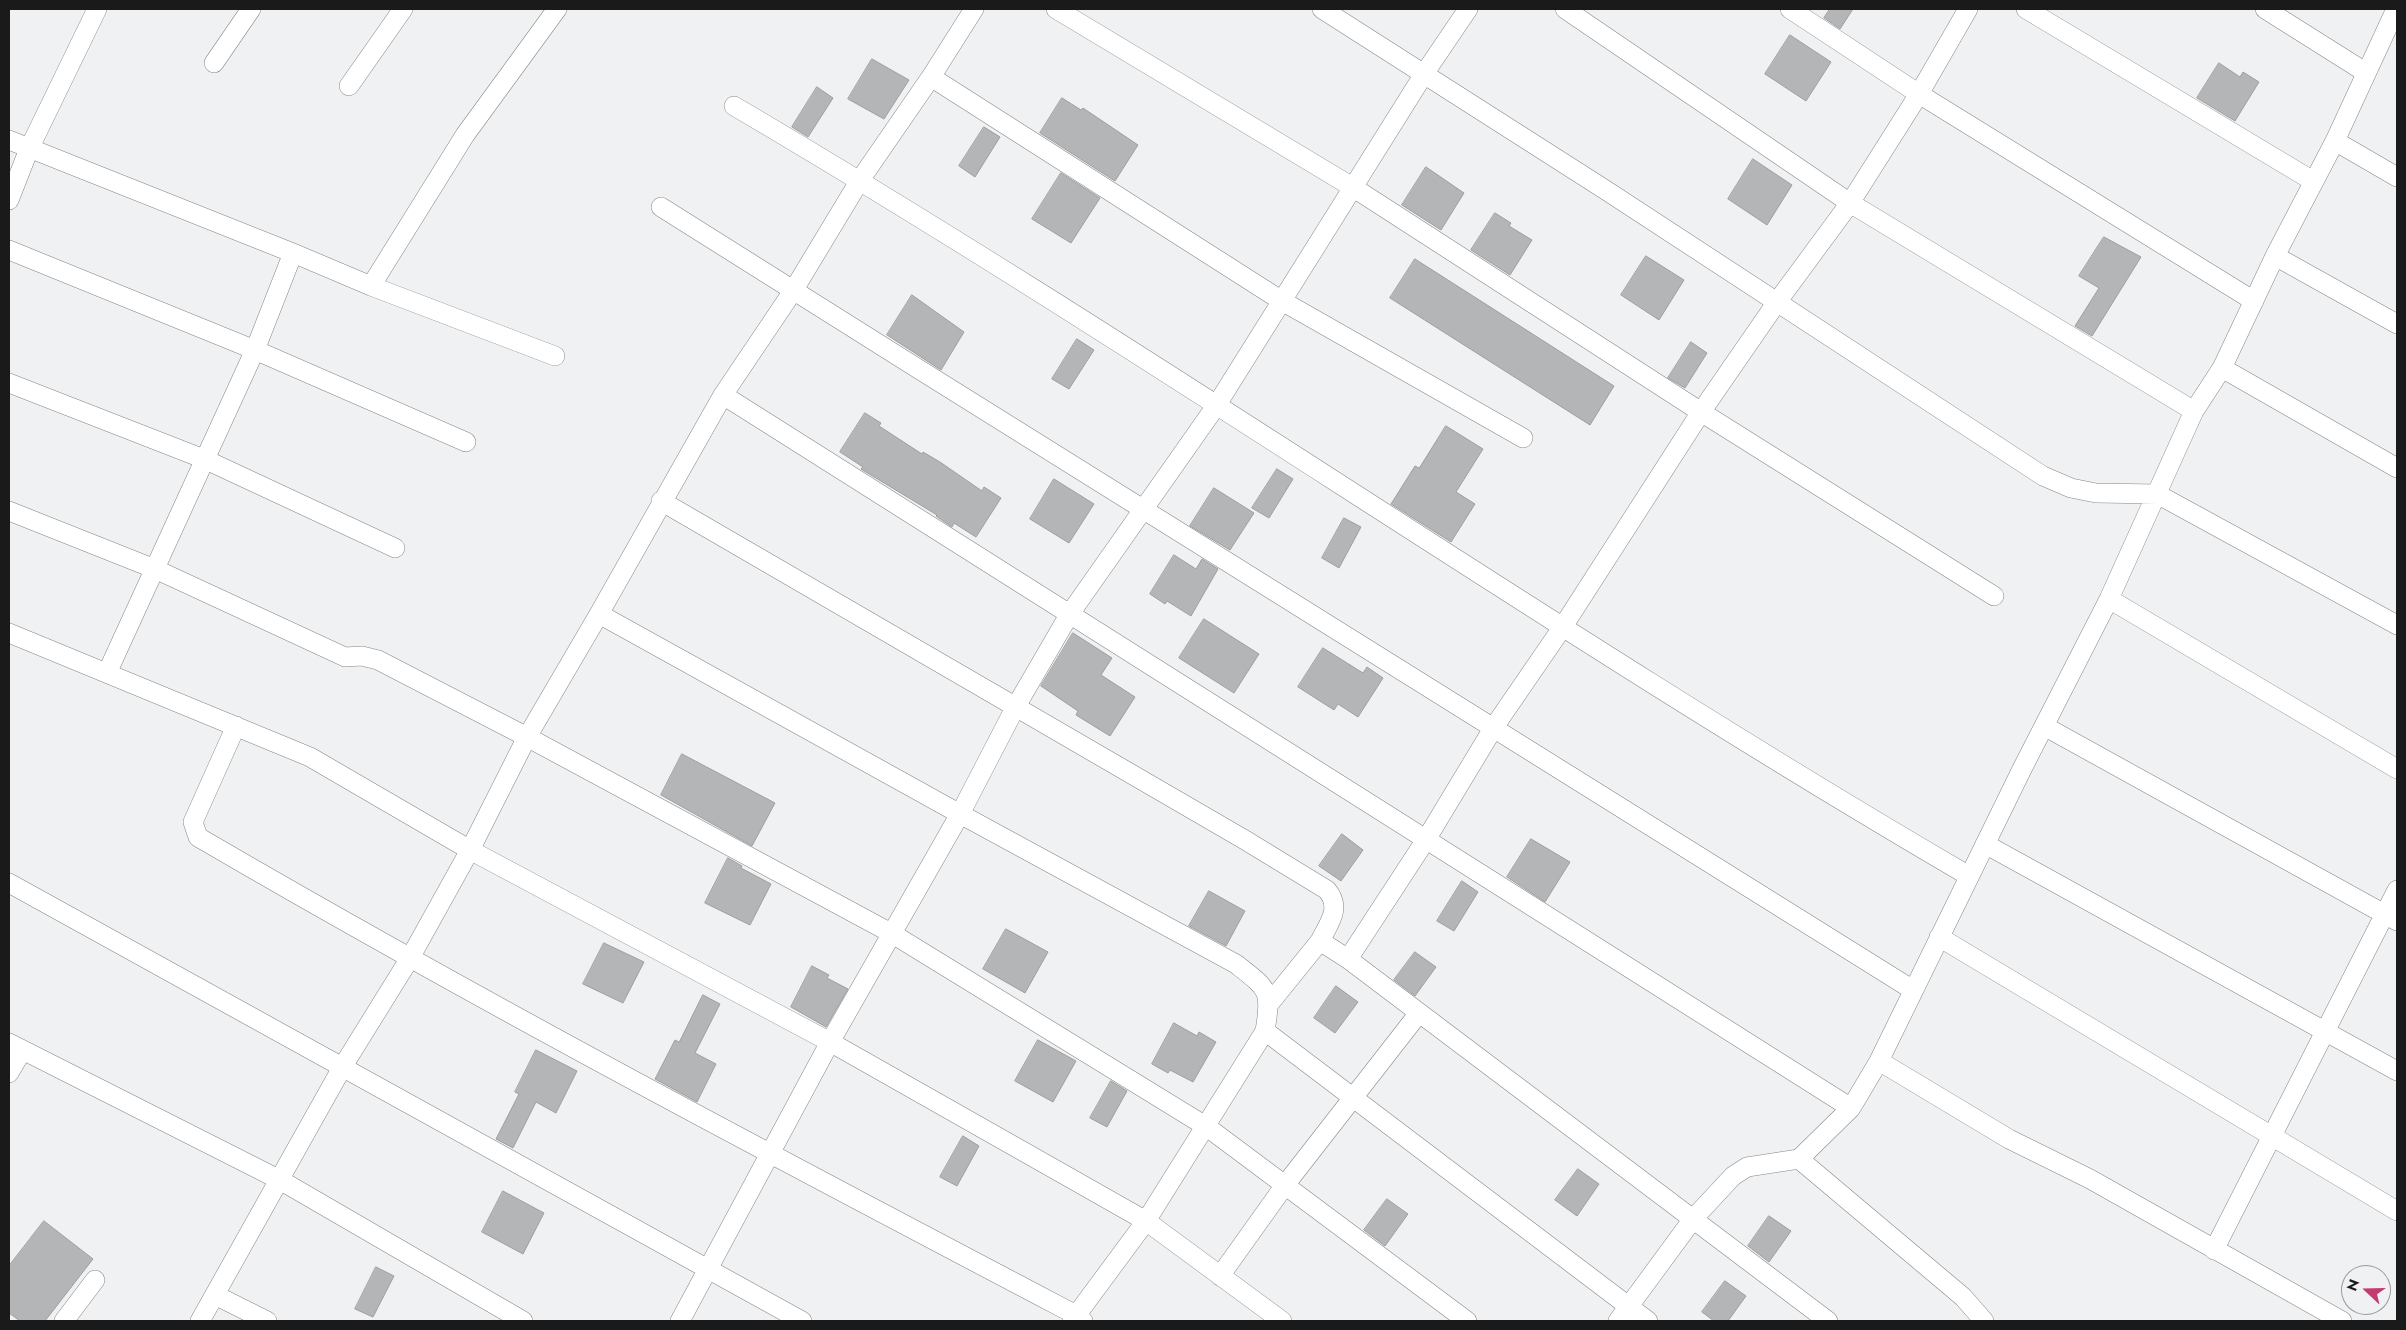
<!DOCTYPE html>
<html>
<head>
<meta charset="utf-8">
<style>
  body { margin:0 }
  #map { position:relative; width:2406px; height:1330px; overflow:hidden; background:#eff1f3; font-family:Jost,sans-serif }
  canvas { display:block }
  .frame { position:absolute; inset:0; border:10px solid #1a1a1b; pointer-events:none }
  .north { position:absolute; left:2341px; top:1265px; width:50px; height:50px; box-sizing:border-box; background:#eff1f3; border:1px solid #9a9b9d; border-radius:50%; rotate:291deg; font-size:14px; font-weight:700; line-height:20px; text-align:center; color:#1a1a1b }
  .north::after { content:''; display:block; margin:auto; width:18px; height:22px; background:#c43a72; clip-path:polygon(50% 0,100% 100%,50% 72%,0 100%) }
</style>
</head>
<body>
<div id="map">
<canvas width="2406" height="1330"></canvas>
<div class="frame"></div>
<div class="north">N</div>
</div>
<script>
const g = document.querySelector('canvas').getContext('2d');
g.lineJoin = 'round';
function fillPath(path, color) { g.fillStyle = color; g.fill(path, 'evenodd'); }
function stroke(path, color, width, dash) { g.strokeStyle = color; g.lineWidth = width; g.lineCap = dash ? 'butt' : 'round'; g.setLineDash(dash || []); g.stroke(path); }
const building = new Path2D(`
  M1830,9H1853L1840,29L1824,18Z
  M1790,35L1831,62L1806,101L1765,74Z
  M872,59L909,80L884,119L848,99Z
  M2219,63L2240,77L2243,72L2259,82L2235,121L2197,98Z
  M817,87L833,98L808,137L792,127Z
  M1062,98L1081,110L1083,108L1138,145L1115,181L1040,133Z
  M984,127L1000,137L975,177L959,166Z
  M1753,159L1792,185L1767,225L1728,199Z
  M1426,167L1464,193L1441,230L1402,205Z
  M1061,173L1100,198L1071,243L1032,219Z
  M1495,213L1511,223L1509,226L1532,240L1510,275L1471,250Z
  M2104,237L2141,257L2092,336L2075,326L2099,288L2079,276Z
  M1646,256L1684,280L1659,320L1621,295Z
  M1415,259L1614,386L1590,425L1390,298Z
  M912,295L964,332L941,370L887,335Z
  M1077,339L1094,350L1069,389L1052,379Z
  M1691,342L1707,353L1685,388L1668,378Z
  M865,413L881,423L879,426L922,454L923,452L940,462L982,491L984,487L1001,498L976,537L954,523L952,527L936,516L937,515L861,469L863,467L840,452Z
  M1446,426L1483,449L1456,492L1475,504L1451,542L1391,504L1415,466L1419,468Z
  M1277,469L1293,479L1269,518L1252,508Z
  M1054,479L1094,504L1069,543L1030,519Z
  M1214,488L1254,513L1230,550L1190,526Z
  M1344,518L1361,527L1339,568L1322,558Z
  M1174,555L1196,569L1202,559L1218,569L1191,616L1167,601L1165,604L1150,594Z
  M1204,619L1259,654L1234,693L1179,658Z
  M1073,633L1112,658L1101,675L1135,697L1110,736L1076,715L1078,711L1041,686Z
  M1323,648L1363,673L1367,667L1383,678L1358,717L1338,704L1334,710L1298,687Z
  M682,754L775,803L752,846L661,795Z
  M1342,834L1363,850L1341,881L1319,866Z
  M1531,839L1570,862L1545,902L1507,877Z
  M728,858L742,866L741,868L771,884L750,925L705,903Z
  M1462,881L1478,892L1454,931L1437,921Z
  M1209,891L1245,911L1226,946L1189,926Z
  M1006,929L1048,952L1025,993L983,969Z
  M604,943L644,962L623,1003L583,984Z
  M1415,952L1436,967L1415,996L1394,980Z
  M812,966L829,975L827,978L848,989L826,1027L791,1007Z
  M1336,986L1358,1002L1335,1033L1314,1018Z
  M703,995L720,1004L695,1053L716,1064L697,1102L655,1079L675,1040L679,1042Z
  M1174,1023L1197,1036L1199,1032L1216,1042L1193,1082L1170,1070L1168,1073L1152,1064Z
  M1038,1040L1076,1061L1053,1102L1015,1081Z
  M536,1050L577,1071L556,1113L536,1102L513,1148L496,1139L519,1094L515,1092Z
  M1111,1081L1127,1091L1107,1127L1090,1118Z
  M963,1136L979,1146L957,1186L940,1177Z
  M1578,1169L1599,1184L1577,1216L1555,1200Z
  M503,1191L544,1213L523,1254L482,1232Z
  M1387,1199L1408,1214L1385,1246L1364,1230Z
  M1769,1216L1791,1231L1769,1262L1748,1246Z
  M44,1221L93,1259L45,1321H20L9,1313V1266Z
  M376,1267L394,1276L373,1317L355,1309Z
  M1725,1281L1746,1296L1728,1321H1714L1702,1312Z`);
const minor = new Path2D(`
  M1056,9L1354,188L1701,412L1994,596
  M1322,9L1604,189L2043,476L2071,488L2096,493L2157,494L2397,625
  M1565,9L1850,203L2194,411
  M1790,9L1919,94L2254,301
  M2026,9L2313,181
  M2265,9L2365,72
  M214,63L251,9
  M931,77L1282,301L1523,438
  M349,86L403,9
  M734,106C1153,352 1550,632 1969,876
  M9,140L293,253L371,286L555,356
  M2335,141L2397,177
  M9,200L29,149L97,9
  M661,207C1077,470 1496,728 1913,990
  M9,250L255,350L466,442
  M2275,256L2397,324
  M371,286L465,135L557,9
  M2222,368L2397,468
  M9,383L204,459L395,548
  M723,395L1851,1108
  M661,501L1245,840L1327,890C1342,908 1329,923 1320,941
  M9,511L155,569L345,657L362,656L378,660L527,737L891,933L1207,1127L1467,1321
  M2109,599L2397,769
  M599,614L960,814L1236,964C1268,989 1272,990 1265,1031L1146,1221L1072,1321
  M9,633L310,757L470,850L830,1042L1146,1221L1282,1321
  M107,673L255,350L293,253
  M236,726L193,822L198,837C486,1005 781,1160 1076,1315L1083,1321
  M2044,726L2397,921
  M1985,844L2397,1071
  M9,883L802,1321
  M1939,937L2397,1211
  M1348,959L1427,838L1494,727L1562,628L1701,412L1777,302L1850,203L1919,94L1968,9
  M1269,1004L1320,941L1348,959L1828,1321
  M1265,1031L1648,1321
  M9,1043L280,1180L523,1321
  M1879,1061L2009,1139L2090,1179L2342,1321
  M9,1073L22,1051
  M1799,1159L1963,1297L1984,1321
  M2214,1250L2397,890
  M1220,1276L1285,1185L1419,1013
  M215,1295L267,1321
  M64,1321L95,1280
  M200,1321L343,1066L410,958L470,850L527,737L599,614L723,395L793,291L860,180L931,77L974,9
  M680,1321L830,1042L960,814L1015,708L1069,615L1216,406L1424,74L1468,9
  M1618,1321L1693,1219L1733,1176L1747,1167L1799,1159L1851,1108L1879,1061L2022,769L2109,599L2194,411L2222,368L2275,256L2335,141L2396,9`);
fillPath(building, '#b4b5b7');
stroke(building, '#9d9ea0', 1);
stroke(minor, '#858687', 20);
stroke(minor, '#fff', 19);
</script>
</body>
</html>
